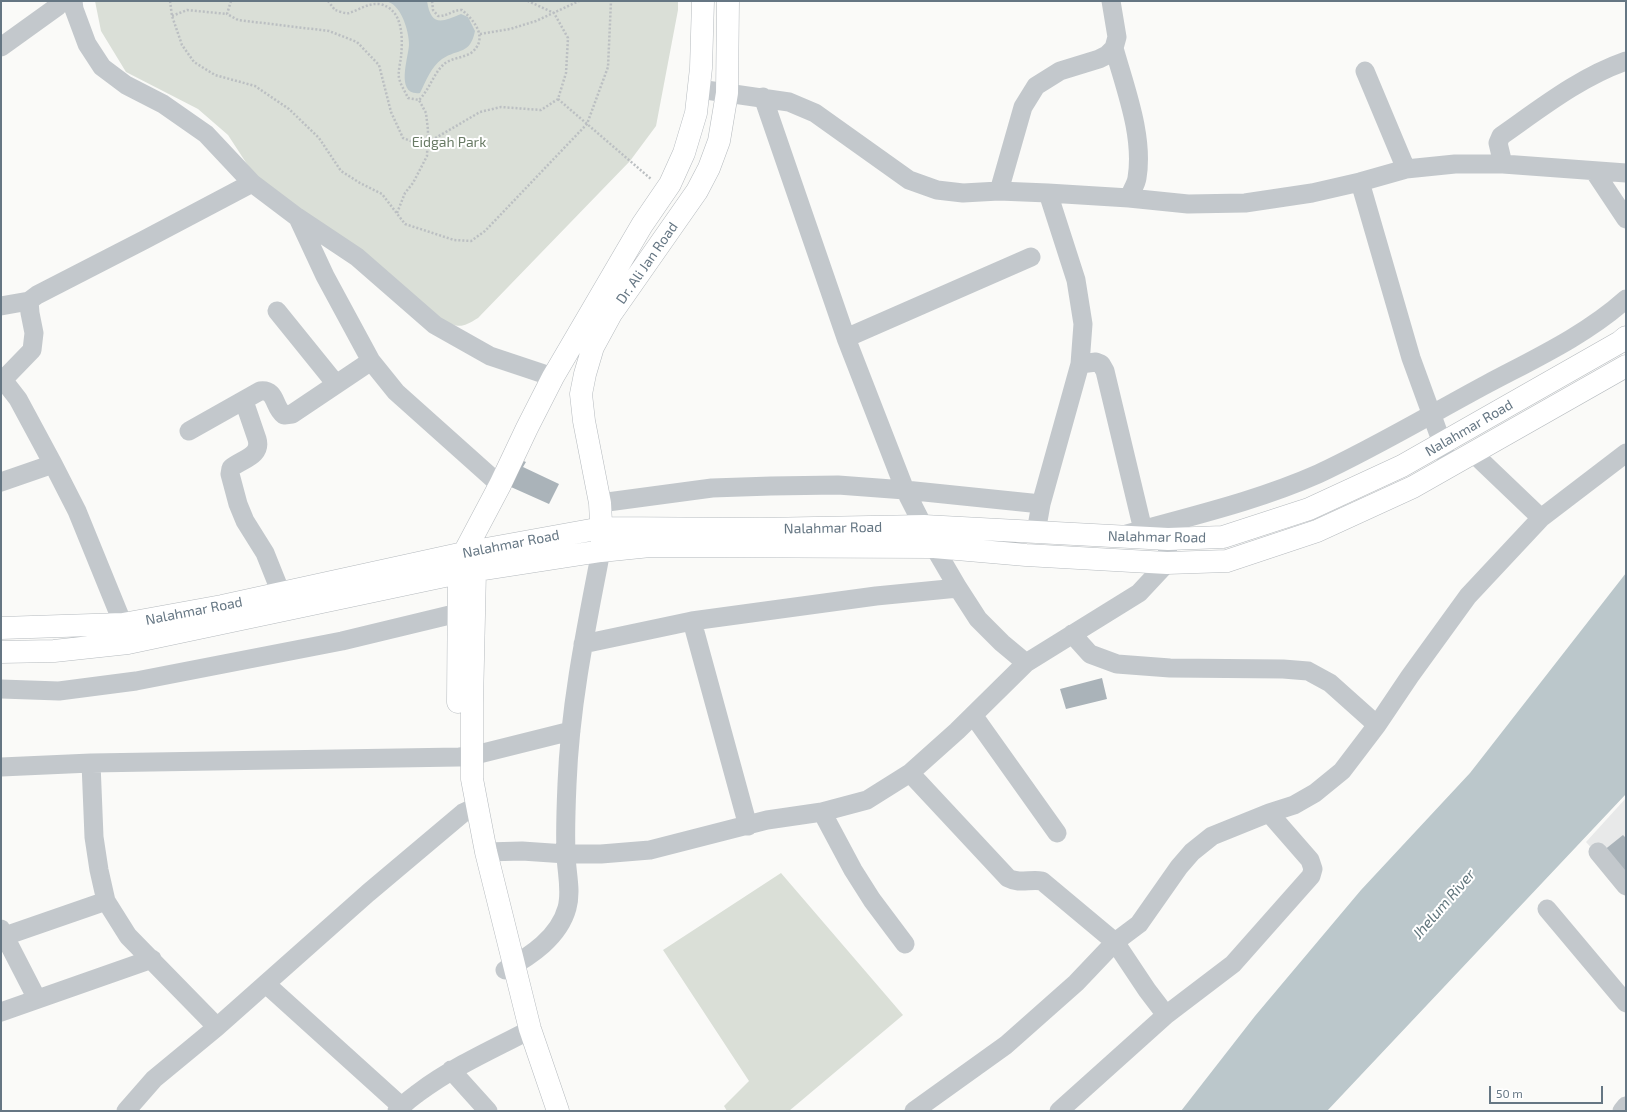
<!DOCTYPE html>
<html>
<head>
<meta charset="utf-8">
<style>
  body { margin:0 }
  #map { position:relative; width:1627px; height:1112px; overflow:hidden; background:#fafaf8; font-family:"Exo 2",sans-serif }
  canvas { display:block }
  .frame { position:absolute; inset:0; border:2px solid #657683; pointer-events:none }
  .scale { position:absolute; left:1489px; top:1086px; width:114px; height:18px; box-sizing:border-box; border:2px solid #657683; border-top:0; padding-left:5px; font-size:12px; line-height:14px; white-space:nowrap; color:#657683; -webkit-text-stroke:3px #fff; paint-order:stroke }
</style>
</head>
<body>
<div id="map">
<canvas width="1627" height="1112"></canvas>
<div class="frame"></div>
<div class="scale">50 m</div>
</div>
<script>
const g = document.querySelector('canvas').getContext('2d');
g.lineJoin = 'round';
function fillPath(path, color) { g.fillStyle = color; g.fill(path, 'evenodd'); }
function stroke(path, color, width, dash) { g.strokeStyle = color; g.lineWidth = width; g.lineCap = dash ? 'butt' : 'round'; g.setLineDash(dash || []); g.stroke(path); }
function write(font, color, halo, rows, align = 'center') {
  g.font = font + ' "Exo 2",sans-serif'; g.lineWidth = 4; g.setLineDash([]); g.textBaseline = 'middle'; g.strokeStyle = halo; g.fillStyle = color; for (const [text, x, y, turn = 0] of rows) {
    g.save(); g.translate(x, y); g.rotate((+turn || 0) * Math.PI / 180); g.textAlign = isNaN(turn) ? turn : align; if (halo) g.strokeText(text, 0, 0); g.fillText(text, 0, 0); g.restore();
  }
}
const built = new Path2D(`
  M1626,798V887L1586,842Z`);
const green = new Path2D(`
  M95,1H678V10L656,126L630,161L478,318C462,328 459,328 442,320L260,184L228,135L198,109L126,72L101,31Z
  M781,873L903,1015L789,1111H727L724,1106L749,1081L663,950Z`);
const water = new Path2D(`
  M385,1H427C431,27 442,22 461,14L468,17L475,31C470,55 459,48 442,59C431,67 426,81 420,93C395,96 408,59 409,45C409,31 401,3 385,1Z
  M1626,573V794L1327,1111H1181L1255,1016L1361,890L1470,773Z`);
const building = new Path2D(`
  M515,457L526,462L523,467L559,484L549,504L502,483Z
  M1102,678L1107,699L1066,709L1060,689Z
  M1623,835L1626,838V879L1603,851Z`);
const path = new Path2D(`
  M170,1L172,16L182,45L194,62L215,75L255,86L289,109L319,138L341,171L360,183L382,194L405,224L454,240L471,241L485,231L587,124L608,67L611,1
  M231,1L227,14L238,20L329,31L357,42L379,65L391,112L403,138L421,145L427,143L480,112L501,107L541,110L558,99L566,73L568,38L554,13L528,1
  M328,1L335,10C339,11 345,14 349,13C359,10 368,3 379,4C403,8 403,37 401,57C400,64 398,72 399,78C401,86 405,91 408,98L419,100C429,90 433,75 443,65C450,58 463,58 471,53C489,39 475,21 462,10C452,10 449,16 438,16L433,10L432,1
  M172,16L187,10L227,14
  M480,34L510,29L536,21L579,1
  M558,99L651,179
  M397,213L405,193L413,183L427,156L428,130L426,113L419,100`);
const minor = new Path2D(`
  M73,1L74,9L87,44L102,67L126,85L163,104L206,134L252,183L297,217L357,257L435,325L490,356L553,377
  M1,47L58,6
  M1114,48C1125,88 1144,136 1137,178C1136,185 1131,191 1129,198
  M1365,71L1406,169
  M699,89L789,102L815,113L909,180L937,190L963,193L999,191L1048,193L1129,198L1188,204L1245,203L1312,193L1360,182L1406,169L1455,164H1503L1626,173
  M763,97L846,338L905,490L934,547L958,588L978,619L1002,643L1026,663
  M1503,164L1498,143L1501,136C1541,108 1580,77 1626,61
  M1594,171L1626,219
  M1360,182L1411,358L1442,443L1449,466
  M999,191L1023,107L1036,86L1060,71L1099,59L1107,55L1114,48L1117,37L1111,1
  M298,218L325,276L371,361L396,392L500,485
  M1,306L29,301
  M277,311L336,384
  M846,338L1031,257
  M1080,364L1096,362L1101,364L1105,371L1143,530
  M4,381L18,399L53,464L77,511L123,624
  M1,382L32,350L34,333L30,313L29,301L37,295L144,240L252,183
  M244,401L257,439C262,456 242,459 231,468L230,474L238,504L245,521L265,553L281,593
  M189,431L260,391C277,389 273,407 284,415L292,414L371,361
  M1473,453L1541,518
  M1,482L53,464
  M600,503L712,488L771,486L838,485L905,490L1041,504
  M1036,532L1041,504L1080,364L1083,324L1076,280L1048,193
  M1127,534C1191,516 1257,501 1318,474C1376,447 1431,414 1487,384C1534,359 1586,335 1626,299
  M692,621L748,826
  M1072,634L1090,654L1117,664L1170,668L1283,669L1308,671L1330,683L1377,725
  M583,644L692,621L876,596L958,588
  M1,689L59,691L136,681L342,641L458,613
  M973,715L1057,833
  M91,763L94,837L99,870L106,901L128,936L217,1027
  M1,767L91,763L459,757L471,756L571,731
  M910,773L1008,878C1019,884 1030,879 1042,881L1115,942L1147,990L1166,1015
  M822,812L853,870L872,900L905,944
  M486,852L522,851L566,854H601L650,850L767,820L822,812L867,800L910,773L957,731L1026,663L1139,593L1167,563L1168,539
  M1598,852L1626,886
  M1547,909L1626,1003
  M1,929L37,999
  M5,936L106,901
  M505,970C531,956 559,937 567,908C572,890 566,871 566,853C565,830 566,807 567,784C570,705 586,628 601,551
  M266,984L401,1106
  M1,1012L152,959
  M451,1070L488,1111
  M126,1111L154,1079L217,1027L368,893L463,813L476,807
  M397,1111C403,1104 410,1099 418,1093C450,1069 486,1052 522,1034
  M914,1111L1006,1045L1076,983L1115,942L1139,924L1179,867L1192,852L1212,836L1269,813
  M1059,1111L1166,1015L1233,964L1311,876L1313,869L1310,860L1269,813L1294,805L1315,793L1342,771L1377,725L1410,676L1468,596L1541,518L1626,453
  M1622,1111L1626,1106`);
const major = new Path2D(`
  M602,543L600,503L584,421L581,394L585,374L593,347L611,314L697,191L709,168L719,141L727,93L728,1
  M464,553L500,485L527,428L553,377L642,225L670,184L684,153L696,113L701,68L703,1
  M475,571L472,703V779L486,852L530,1029L558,1111
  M1,628L123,624L222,606L464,553L602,528L760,529L924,526L1168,539L1223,537L1309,509L1402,466L1620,342L1626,337
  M1,652L54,651L128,643L459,573L601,551L650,546L934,547L1026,555L1167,563L1227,561L1317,531L1413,487L1626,366
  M458,702L459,573`);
const parkNames = [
  ["Eidgah Park",449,142]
];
const streetNames = [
  ["Dr. Ali Jan Road",647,263,-55],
  ["Nalahmar Road",1469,428,-30],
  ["Nalahmar Road",833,528,-1],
  ["Nalahmar Road",1157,537,1],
  ["Nalahmar Road",511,544,-11],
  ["Nalahmar Road",194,611,-11]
];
const waterNames = [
  ["Jhelum River",1444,904,-49]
];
fillPath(built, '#e8e9e9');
fillPath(green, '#dadfd7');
fillPath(water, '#bbc7cb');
fillPath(building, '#aab3b9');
stroke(major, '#b5babe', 23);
stroke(path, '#bbbfc2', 2.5, [2, 2]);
stroke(minor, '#c3c8cc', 19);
stroke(major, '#fff', 22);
write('14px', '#687a64', '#fff', parkNames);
write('14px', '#657683', '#fff', streetNames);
write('italic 15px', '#60757c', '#fff', waterNames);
</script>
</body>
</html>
